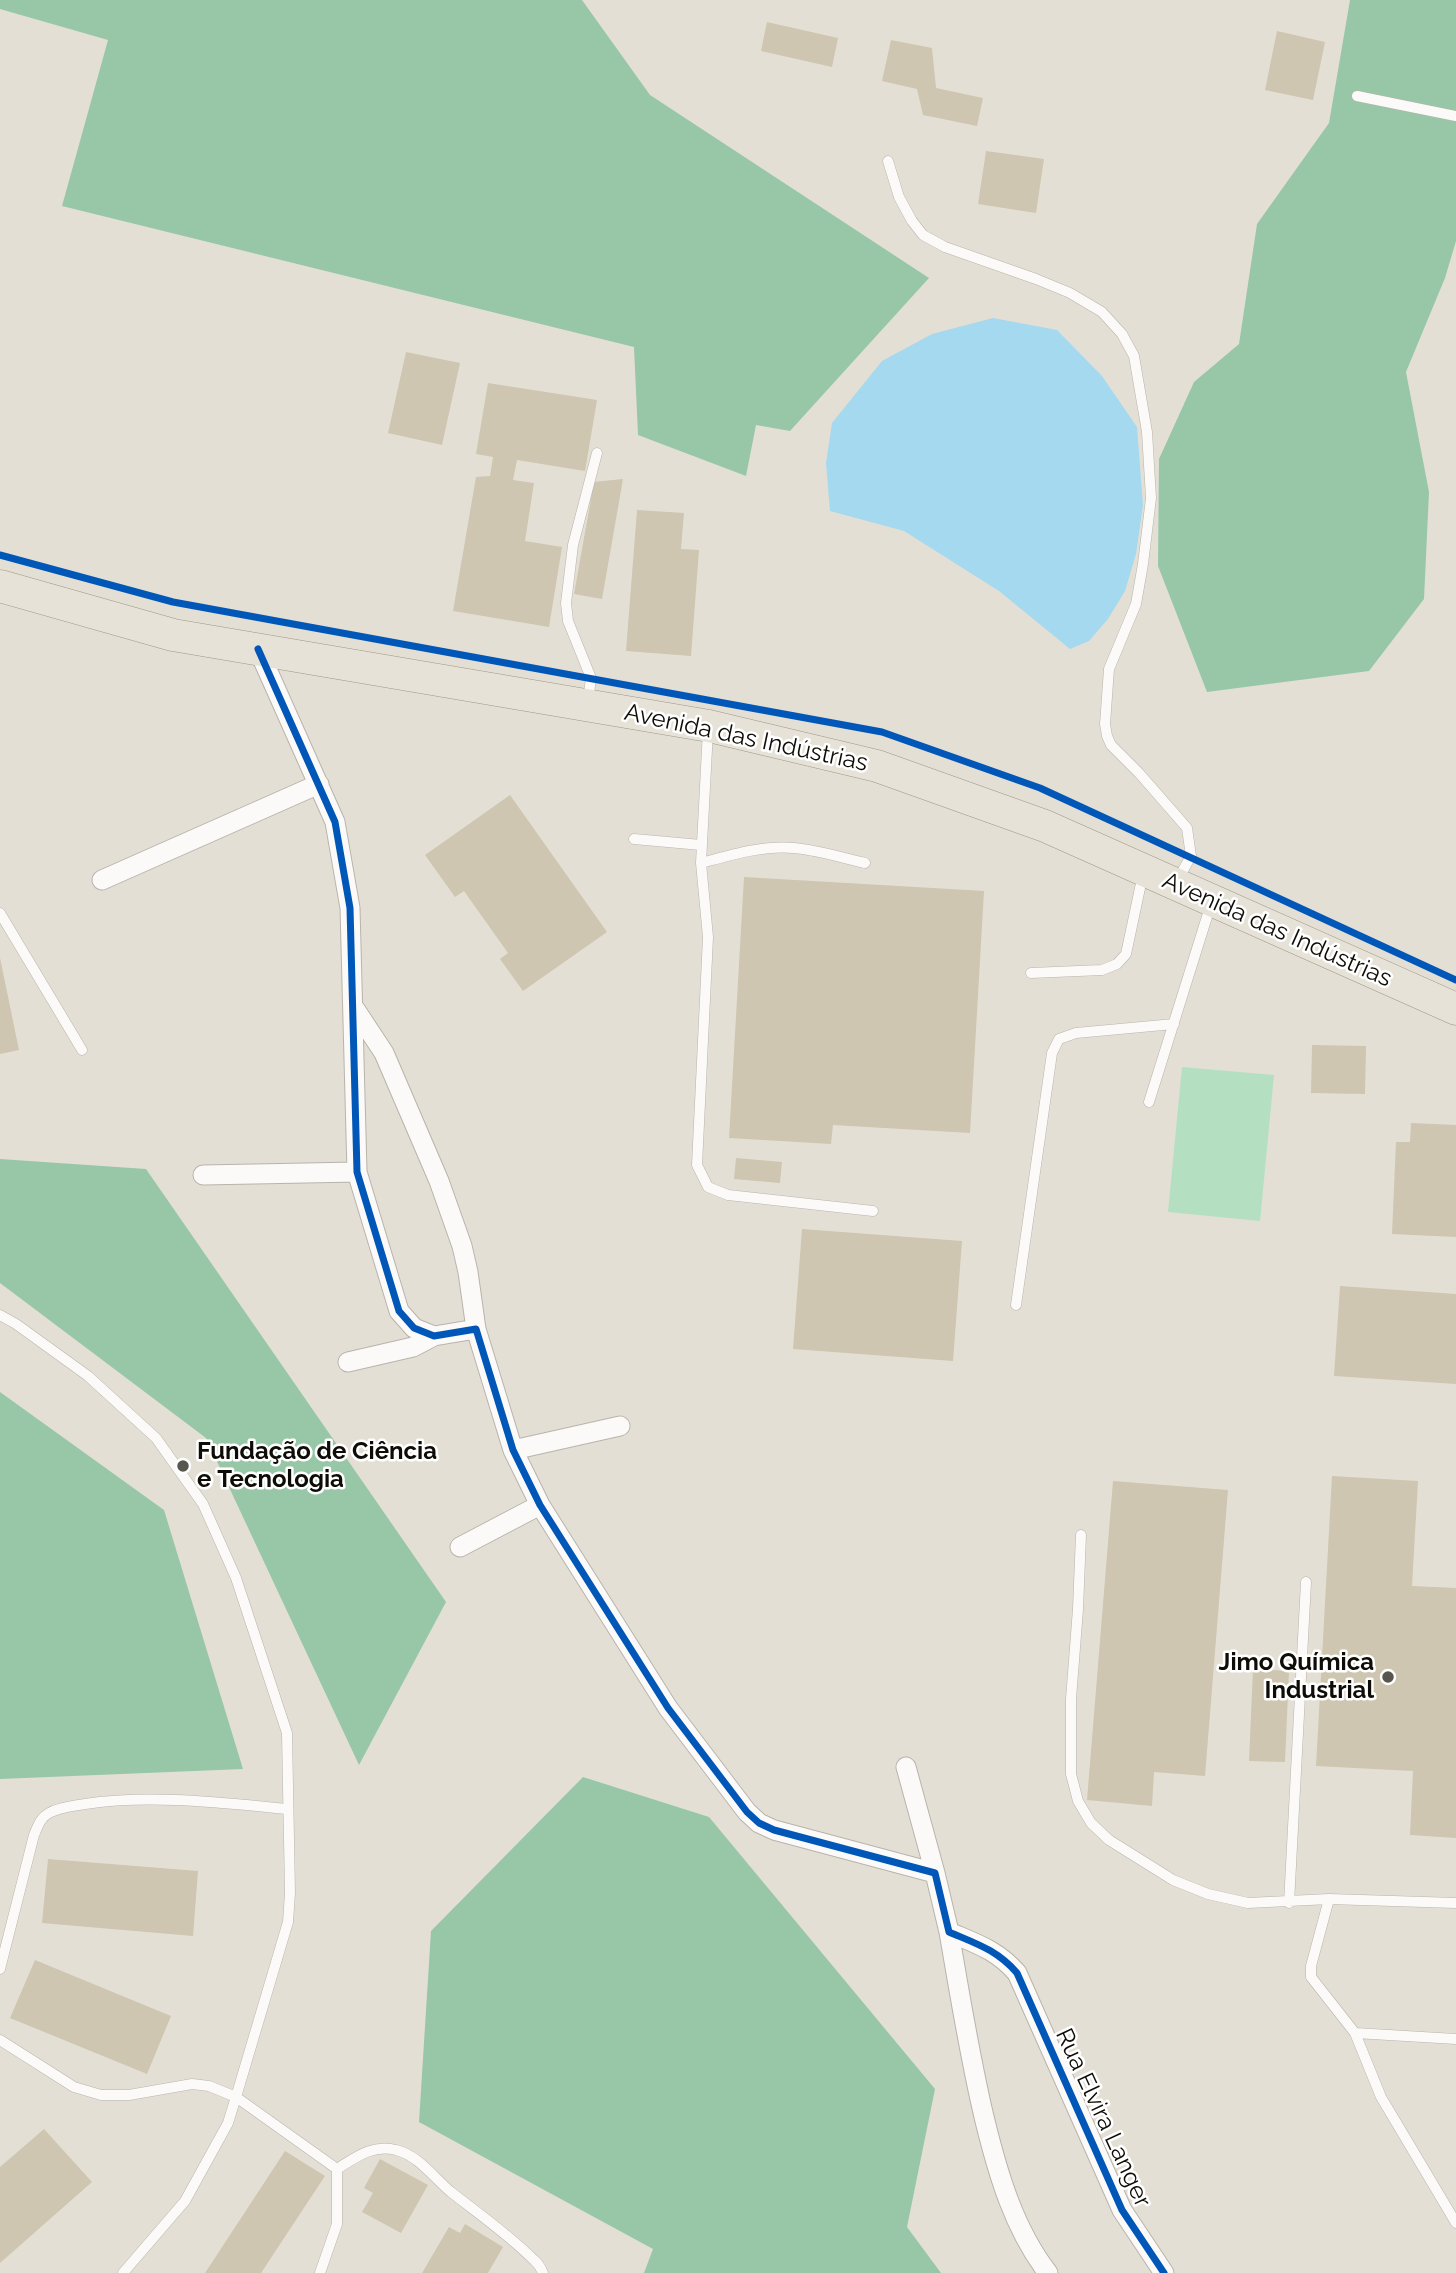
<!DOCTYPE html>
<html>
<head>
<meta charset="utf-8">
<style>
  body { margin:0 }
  canvas { display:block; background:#e3dfd4 }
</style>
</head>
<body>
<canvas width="1456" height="2273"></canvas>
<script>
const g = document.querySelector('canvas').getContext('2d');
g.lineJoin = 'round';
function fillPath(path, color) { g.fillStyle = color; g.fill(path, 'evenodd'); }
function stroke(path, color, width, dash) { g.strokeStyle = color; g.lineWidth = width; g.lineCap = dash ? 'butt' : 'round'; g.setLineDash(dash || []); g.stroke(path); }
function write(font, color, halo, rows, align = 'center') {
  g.font = font + ' Raleway,sans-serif'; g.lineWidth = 5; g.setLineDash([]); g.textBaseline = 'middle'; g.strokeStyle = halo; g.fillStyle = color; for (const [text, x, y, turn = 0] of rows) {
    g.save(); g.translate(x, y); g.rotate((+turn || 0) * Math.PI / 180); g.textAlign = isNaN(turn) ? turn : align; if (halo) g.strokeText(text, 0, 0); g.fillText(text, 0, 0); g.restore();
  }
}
const green = new Path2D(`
  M1182,1067L1274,1075L1260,1221L1168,1212Z`);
const forest = new Path2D(`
  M0,0H582L650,95L929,278L790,431L756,425L746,476L638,435L634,347L62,206L108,40L0,9Z
  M1350,0H1456V241L1445,278L1406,372L1429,492L1424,599L1369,671L1207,692L1158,566L1159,459L1194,382L1239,344L1257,224L1329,123Z
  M0,1159L146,1169L446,1602L359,1765L206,1438L0,1283Z
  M0,1392L164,1510L243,1769L0,1779Z
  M583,1777L709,1817L935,2089L907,2227L941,2273H644L653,2249L419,2122L431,1931Z`);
const water = new Path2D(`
  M993,318L1057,330L1102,376L1137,427L1143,505L1136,554L1125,591L1108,619L1089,641L1070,649L999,591L904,531L830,511L826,463L832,423L882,361L932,334Z`);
const building = new Path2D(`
  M767,22L838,38L832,67L761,51Z
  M1277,31L1325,42L1313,100L1265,90Z
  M891,40L932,48L936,88L983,98L977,126L923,115L917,89L882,81Z
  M986,151L1044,159L1036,213L978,204Z
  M406,352L460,363L442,445L388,433Z
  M488,383L597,400L585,471L517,460L513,480L534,483L525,541L562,547L549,627L453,611L476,477L490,476L493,457L476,454Z
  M623,479L602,599L574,594L594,482Z
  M637,510L684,513L681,549L699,550L691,656L626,651Z
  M510,795L607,932L523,991L500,959L508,953L464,891L455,897L425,855Z
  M744,877L984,891L970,1133L833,1125L831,1144L729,1138Z
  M0,958L19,1050L0,1054Z
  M1312,1045L1366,1046L1365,1094L1311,1093Z
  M1411,1123L1456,1125V1237L1392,1234L1396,1142H1410Z
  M736,1158L782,1162L780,1183L734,1179Z
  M802,1229L962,1241L953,1361L793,1349Z
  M1340,1286L1456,1294V1384L1334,1376Z
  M1332,1476L1418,1481L1412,1586L1456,1588V1838L1410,1835L1413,1771L1316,1766Z
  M1113,1481L1228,1490L1205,1776L1154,1772L1152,1806L1087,1800Z
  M1253,1669L1289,1671L1285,1762L1249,1761Z
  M48,1859L198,1871L193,1936L42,1923Z
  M35,1960L171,2016L147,2074L10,2018Z
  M44,2129L92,2182L0,2263V2167Z
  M285,2151L325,2176L261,2273H205Z
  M380,2159L428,2185L401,2233L362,2212L373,2193L364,2188Z
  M465,2224L503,2247L488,2273H422L449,2227L460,2233Z`);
const lane = new Path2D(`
  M1357,96L1456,116
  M888,161L899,197L912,221L923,235L945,247L1036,279L1070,293L1102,312L1122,334L1134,356L1147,432L1151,498L1143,564L1136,604L1109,669L1105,724L1107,736L1111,745L1139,773L1187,828L1191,856L1177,881
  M588,701L591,678L568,621L566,603L573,545L597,453
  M708,730L701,863L708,937L697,1165L708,1187L728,1195L873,1211
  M634,839L701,845
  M701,863C731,855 763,845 794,848C818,850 842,858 865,863
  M0,913L82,1050
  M1031,973L1102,970L1117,964L1126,954L1143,874
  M1149,1102L1211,904
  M1016,1305L1052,1053L1059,1039L1076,1033L1174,1024
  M0,1315L16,1324L88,1376L156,1438L203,1504L236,1578L287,1733L290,1893L288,1922L236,2097L228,2123L185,2201L123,2273
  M1081,1535L1078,1609L1071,1699V1774L1078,1801L1091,1823L1109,1840L1173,1880L1208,1894L1248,1903L1329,1899L1456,1903
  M1329,1899L1311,1966V1977L1355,2033L1456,2039
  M1289,1903L1306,1582
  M0,1969L34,1835C38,1826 40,1818 49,1813C60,1807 73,1806 85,1804C150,1794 223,1803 288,1809
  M1355,2033L1381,2097L1456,2223
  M0,2040L74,2087L101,2095H129L192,2084L209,2086L236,2097L337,2169V2224L320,2273
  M337,2169C356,2157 373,2144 396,2150C418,2155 434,2178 451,2192C479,2214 509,2235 534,2260C539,2264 541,2268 543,2273`);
const street = new Path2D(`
  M258,649L335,822L350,908L357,1172L399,1311L414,1328L434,1336L476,1329L513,1450L540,1505L668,1708L747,1812L759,1823L774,1830L935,1873L949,1932C977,1944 997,1950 1017,1973L1122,2210L1164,2273
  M102,880L319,784
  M355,1009L384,1053L439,1181L462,1246L468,1272L476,1329
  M203,1175L357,1172
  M348,1362L413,1347L434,1336
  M513,1450L620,1426
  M460,1547L540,1505
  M906,1767L935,1873
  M949,1932C960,1996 970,2059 985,2121C998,2174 1014,2229 1048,2273`);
const primary = new Path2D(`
  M0,586L173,635L709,726L877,766L1045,826L1456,1009`);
const cycleway = new Path2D(`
  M0,555L173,602L882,732L1040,788L1456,980
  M258,649L335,822L350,908L357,1172L399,1311L414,1328L434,1336L476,1329L513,1450L540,1505L668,1708L747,1812L759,1823L774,1830L935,1873L949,1932C977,1944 997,1950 1017,1973L1122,2210L1164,2273`);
const markers = [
  [183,1466,7,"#59564e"],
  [1388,1677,7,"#59564e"]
];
const streetNames = [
  ["Avenida das Indústrias",746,738,12],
  ["Avenida das Indústrias",1277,930,24],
  ["Rua Elvira Langer",1103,2118,65]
];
const poiNames = [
  ["Fundação de Ciência",197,1452],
  ["e Tecnologia",197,1480],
  ["Jimo Química",1374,1663,"right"],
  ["Industrial",1374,1691,"right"]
];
fillPath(green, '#b5dfc1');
fillPath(forest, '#98c7a7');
fillPath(water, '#a5d9ef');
fillPath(building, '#cec6b0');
stroke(lane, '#b8b4ac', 11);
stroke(street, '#b8b4ac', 21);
stroke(primary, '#9e9884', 33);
stroke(lane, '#fbfaf9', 10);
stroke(street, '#fbfaf9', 19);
stroke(primary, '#e6e2d8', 32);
stroke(cycleway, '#0057b8', 7);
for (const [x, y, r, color] of markers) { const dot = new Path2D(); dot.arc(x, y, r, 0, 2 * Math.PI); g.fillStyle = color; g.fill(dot); stroke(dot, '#fff', 2.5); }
write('24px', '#0e0c06', '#fff', streetNames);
write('bold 24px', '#0e0c06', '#fff', poiNames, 'left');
</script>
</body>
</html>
